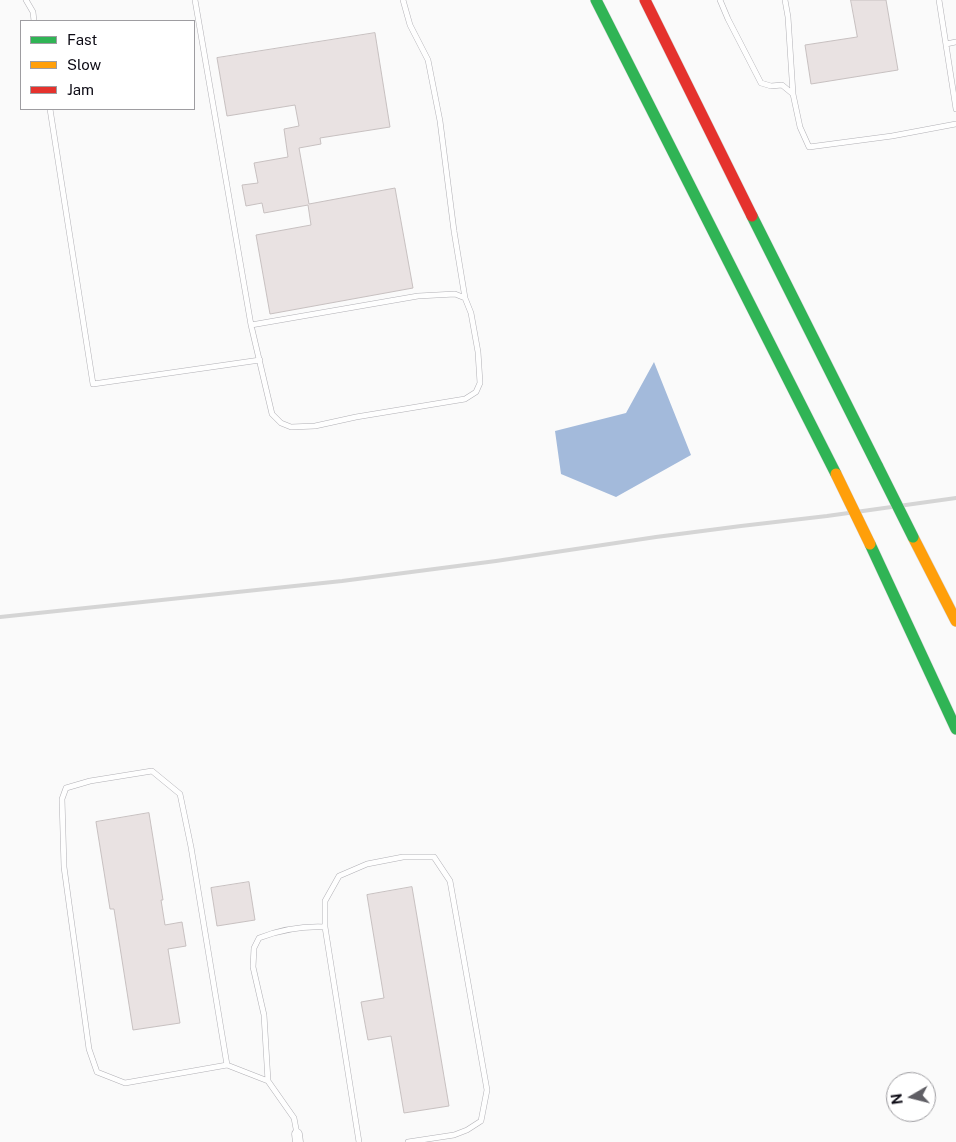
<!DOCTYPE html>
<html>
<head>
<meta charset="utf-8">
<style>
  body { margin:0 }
  #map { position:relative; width:956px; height:1142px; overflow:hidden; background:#fafafa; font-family:"Public Sans",sans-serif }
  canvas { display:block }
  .legend { position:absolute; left:20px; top:20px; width:175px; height:90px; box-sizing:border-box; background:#fff; border:1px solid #9e9da1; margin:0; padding:6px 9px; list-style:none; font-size:15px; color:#0d0b15 }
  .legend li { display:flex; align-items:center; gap:10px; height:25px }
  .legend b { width:25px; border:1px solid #9e9da1 }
  .north { position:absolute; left:886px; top:1072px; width:50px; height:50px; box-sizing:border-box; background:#fff; border:1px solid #9e9da1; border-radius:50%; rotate:262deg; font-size:14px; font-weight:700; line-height:20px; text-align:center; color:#0d0b15 }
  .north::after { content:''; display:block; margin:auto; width:18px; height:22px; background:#605f65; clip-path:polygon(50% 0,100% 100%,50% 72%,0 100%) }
</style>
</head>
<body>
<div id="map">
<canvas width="956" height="1142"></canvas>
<ul class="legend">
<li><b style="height:6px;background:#30b455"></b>Fast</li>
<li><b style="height:6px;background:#ff9f0a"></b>Slow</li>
<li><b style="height:6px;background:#e5322d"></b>Jam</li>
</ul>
<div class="north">N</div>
</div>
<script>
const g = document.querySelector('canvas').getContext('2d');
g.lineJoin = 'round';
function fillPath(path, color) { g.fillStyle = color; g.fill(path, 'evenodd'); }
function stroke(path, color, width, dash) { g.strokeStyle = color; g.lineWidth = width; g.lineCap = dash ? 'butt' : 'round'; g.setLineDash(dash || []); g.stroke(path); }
const water = new Path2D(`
  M654,362L691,455L616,497L561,474L555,431L626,413Z`);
const building = new Path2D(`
  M851,0H886L898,70L811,84L805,45L857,37Z
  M375,33L390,127L320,138L321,144L299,148L309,204L395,188L413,288L270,314L256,235L311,225L308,205L264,213L262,203L246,206L242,185L258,183L254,163L288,157L284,129L299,126L295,105L227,116L217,58Z
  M149,813L163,900H161L165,925L182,922L186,946L168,949L180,1023L133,1030L114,909H110L96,822Z
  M249,882L255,920L217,926L211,888Z
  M412,887L449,1106L404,1113L391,1036L368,1040L361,1002L384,998L367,895Z`);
const lane = new Path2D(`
  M26,0L33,12L34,21
  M195,0L251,325L272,414L281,423L291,427L315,426L356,417L465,399L476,392L480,383L478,352L471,313L465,298L455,294L418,296L251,325
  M403,0L410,25L428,60L440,121L454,231L465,298
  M720,0L728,19L761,83L771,86L782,85L793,94L800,127L809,147L892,136L956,124
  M785,0L788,17L793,94
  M939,0L956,109
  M946,44L956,42
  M50,109L93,384L260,360
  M325,927V901L339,876L367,864L403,857H434L450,881L487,1090L481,1121L467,1130L454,1135L408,1142
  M227,1065L125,1083L97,1072L89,1049L64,867L62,799L66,788L90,781L152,771L180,794L191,847L227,1065L268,1081L294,1118L297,1134
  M268,1081L264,1015L253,967L254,948L259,938C280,930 303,926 325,927L359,1142`);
const street = new Path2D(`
  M297,1134L298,1142`);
const fast = new Path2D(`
  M596,0L836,474
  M752,216L878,467
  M870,544L956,729`);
const slow = new Path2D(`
  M913,537L956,621`);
const jam = new Path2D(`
  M645,0L752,216`);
const rail = new Path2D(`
  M0,617L342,581L496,561L656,537L741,526L827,516L956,498`);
const fastBridge = new Path2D(`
  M878,467L913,537`);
const slowBridge = new Path2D(`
  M836,474L870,544`);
fillPath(water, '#a3badb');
fillPath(building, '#e9e2e2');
stroke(building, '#c7c0c0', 1);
stroke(lane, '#b1b0b5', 6);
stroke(street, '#b1b0b5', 11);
stroke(fast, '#d7d6d8', 12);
stroke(slow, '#d7d6d8', 12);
stroke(jam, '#d7d6d8', 12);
stroke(lane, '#fefefe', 5);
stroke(street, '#fefefe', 10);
stroke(fast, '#30b455', 11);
stroke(slow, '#ff9f0a', 11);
stroke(jam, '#e5322d', 11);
stroke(rail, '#d5d5d5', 4);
stroke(fastBridge, '#d7d6d8', 12, []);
stroke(slowBridge, '#d7d6d8', 12, []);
stroke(fastBridge, '#30b455', 11);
stroke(slowBridge, '#ff9f0a', 11);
</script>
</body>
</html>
